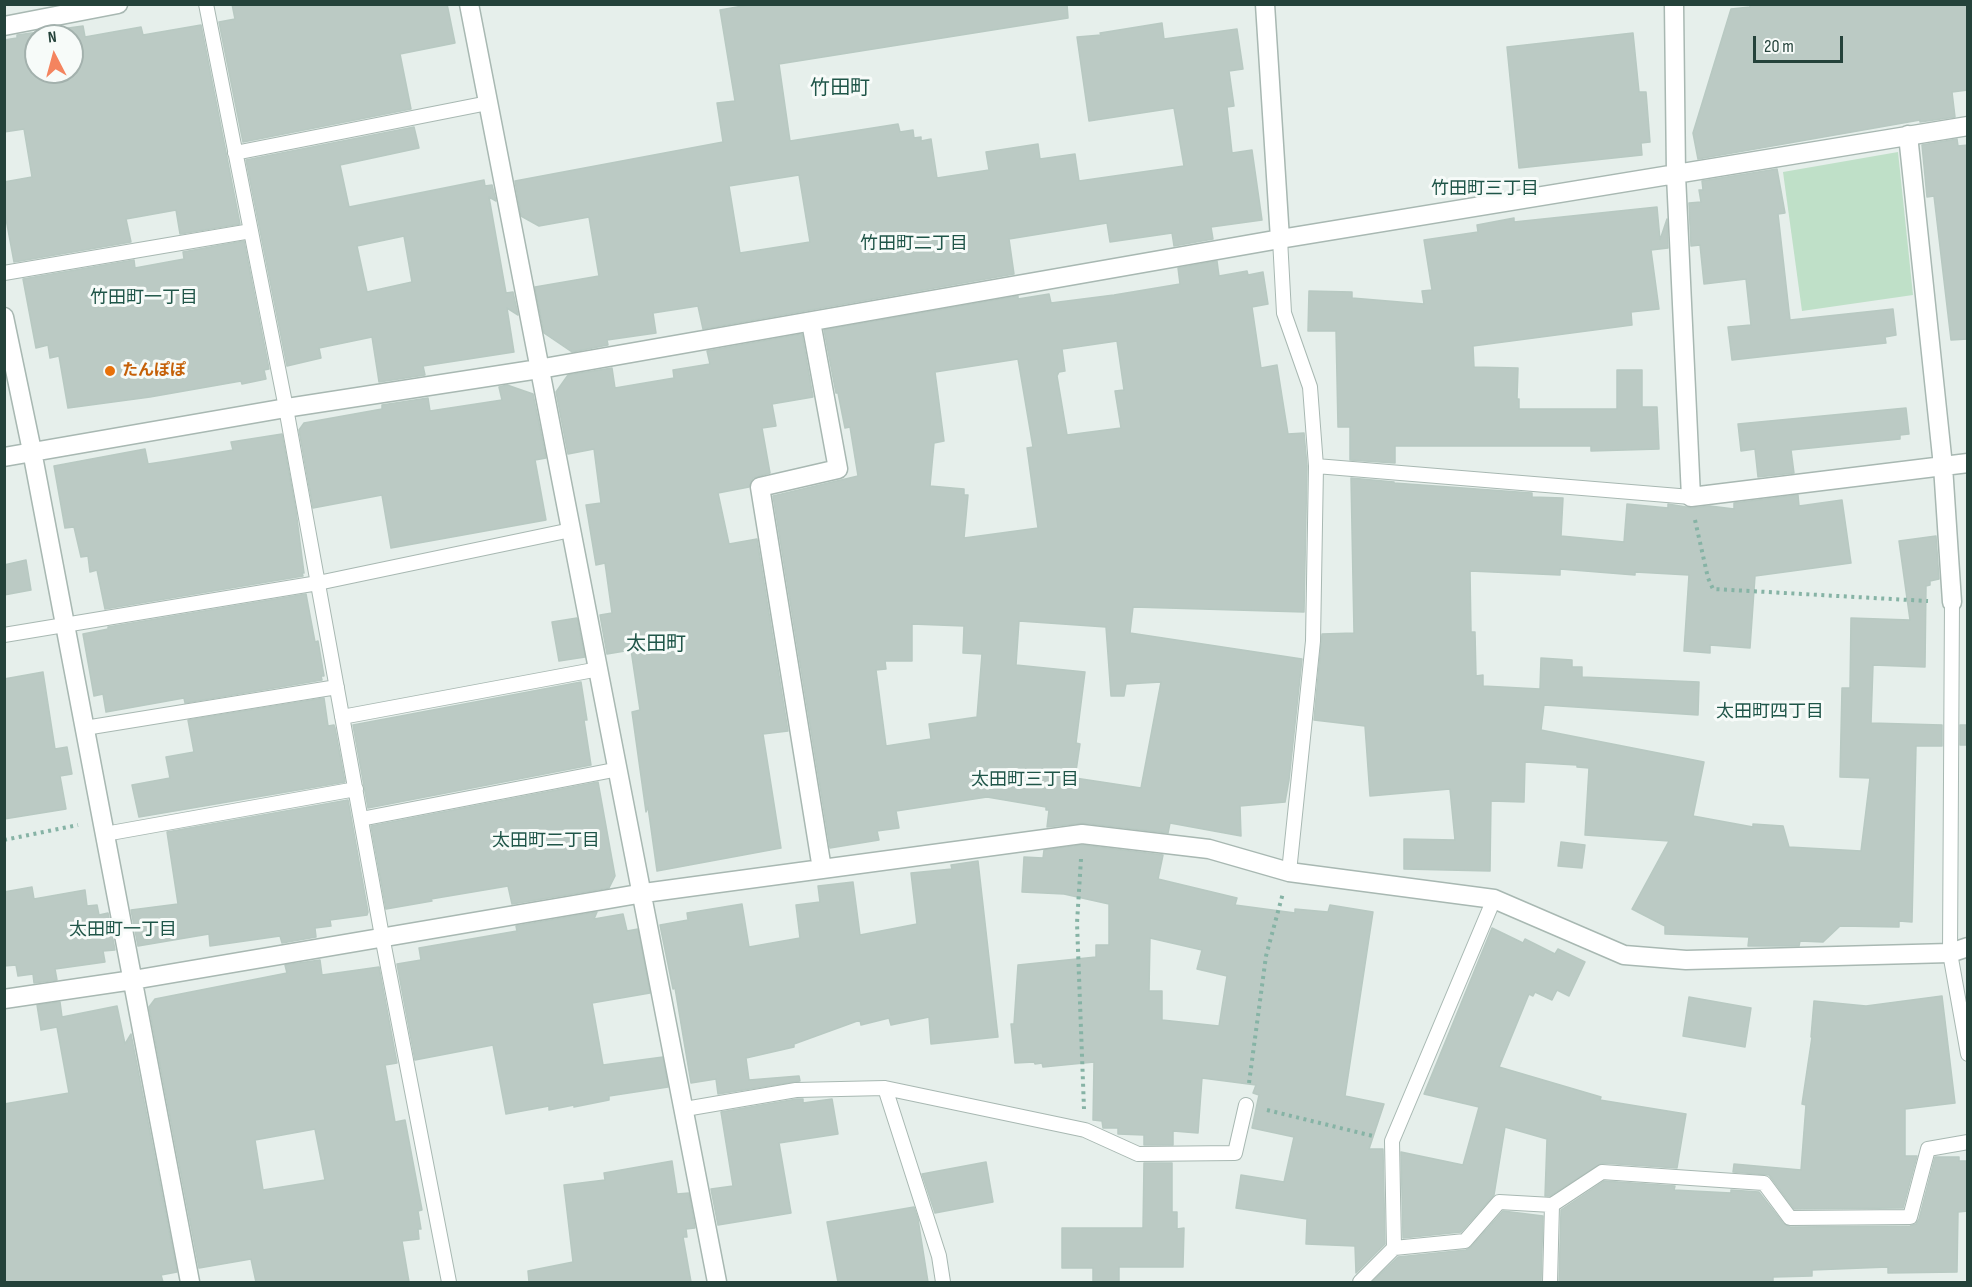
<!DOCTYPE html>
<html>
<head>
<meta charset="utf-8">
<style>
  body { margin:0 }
  #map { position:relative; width:1972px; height:1287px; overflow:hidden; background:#e6efeb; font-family:"Sofia Sans Condensed",sans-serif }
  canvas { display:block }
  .frame { position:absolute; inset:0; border:6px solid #24423a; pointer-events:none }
  .north { position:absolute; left:24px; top:24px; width:60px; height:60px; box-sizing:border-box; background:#f7fbf9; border:2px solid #a3b1ad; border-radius:50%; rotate:354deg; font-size:16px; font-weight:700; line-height:24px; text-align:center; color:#24423a }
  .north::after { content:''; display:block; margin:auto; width:21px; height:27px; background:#f4845f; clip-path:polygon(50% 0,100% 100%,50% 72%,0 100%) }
  .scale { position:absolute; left:1753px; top:36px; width:90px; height:27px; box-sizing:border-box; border:3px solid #24423a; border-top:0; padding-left:8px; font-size:18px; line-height:21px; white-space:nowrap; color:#24423a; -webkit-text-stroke:4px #f7fbf9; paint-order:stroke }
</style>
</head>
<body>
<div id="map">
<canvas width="1972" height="1287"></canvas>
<div class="frame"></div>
<div class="north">N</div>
<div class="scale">20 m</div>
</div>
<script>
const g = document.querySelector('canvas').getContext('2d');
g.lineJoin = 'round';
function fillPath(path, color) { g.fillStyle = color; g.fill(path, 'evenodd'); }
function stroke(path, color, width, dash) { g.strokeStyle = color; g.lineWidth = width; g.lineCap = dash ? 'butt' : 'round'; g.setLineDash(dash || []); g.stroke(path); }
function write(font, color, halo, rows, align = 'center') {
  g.font = font + ' "Sofia Sans Condensed","Noto Sans JP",sans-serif'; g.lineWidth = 6; g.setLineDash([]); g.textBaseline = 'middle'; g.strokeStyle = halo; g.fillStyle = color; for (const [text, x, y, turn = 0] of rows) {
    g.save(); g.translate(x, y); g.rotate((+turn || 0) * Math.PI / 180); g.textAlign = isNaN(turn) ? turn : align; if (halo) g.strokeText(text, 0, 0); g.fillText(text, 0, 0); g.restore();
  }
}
const green = new Path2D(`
  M1898,152L1913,295L1802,311L1783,172Z`);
const building = new Path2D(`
  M232,4H447L455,43L400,54L411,109L243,142L219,22L235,19Z
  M754,4H1067L1068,18L779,64L790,141L898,124L900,132L913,130L914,138L921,137V141L931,139L937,178L989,170L986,152L1038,144L1040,159L1075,154L1079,181L1184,166L1174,108L1089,121L1077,37L1101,35L1100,33L1162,23L1164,39L1237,29L1243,69L1229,71L1234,106L1227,107L1232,153L1252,150L1262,220L1211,227L1213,239L1174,246L1172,233L1110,242L1107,223L1009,239L1014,274L703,329L698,306L653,313L656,333L607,340L608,345L572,352L544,333L535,287L599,276L589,217L539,226L521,216L515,181L723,142L717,103L735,101L720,10ZM799,175L810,242L740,253L729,186Z
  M1750,4H1968V90L1952,92L1955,117L1920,122V120L1698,159L1693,133L1731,9L1750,7Z
  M201,25L240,224L180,234L176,210L126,219L131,242L14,262L4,208V182L32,177L24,129L4,132V40L17,38V35L83,26L85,37L141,27L143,35ZM36,36H72V72H36Z
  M1633,33L1639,92H1646L1650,142L1641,143L1642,155L1519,168L1507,47Z
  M414,127L419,148L340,165L349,207L484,180L485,186L492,185L496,201L489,197L506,293L513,292L518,315L507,308L514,352L423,366L425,375L379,382L372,337L319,348L321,358L287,366L246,160ZM404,236L412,282L367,292L357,246Z
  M1957,139L1958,146L1968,145V339L1951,340L1934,196L1927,197L1922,145Z
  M1777,169L1785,213L1778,214L1790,320L1893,309L1896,335L1885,337L1886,343L1732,360L1728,327L1751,325L1746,279L1704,284L1700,245L1691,246L1689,203L1701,202L1699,190H1703L1702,181Z
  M1657,207L1660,240L1667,219L1668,248L1651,250L1659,309L1631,312L1632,325L1473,346L1474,367L1518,368L1517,399H1519V409H1617V370H1642V407H1657L1659,449L1591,451V446H1395V463L1350,460V427H1338L1336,331H1308L1309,291L1352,292V298L1424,304L1422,291L1432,290L1424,240L1478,232L1477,225L1514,218V222Z
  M244,241L269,369L264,370L266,379L242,384L241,381L150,397L68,408L59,356L50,358L48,345L36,348L23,279L134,260L135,268L184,259L183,252Z
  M1217,261L1219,276L1247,271L1248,275L1263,272L1268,304L1252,307L1261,368L1277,365L1288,434L1304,433L1307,466L1304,612L1133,607L1130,633L1302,659L1289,780L1285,802L1240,806L1241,836L1170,823L1168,833L1083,823L1047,827L1049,810H1046V807L987,797L896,811L899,828L877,831L879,840L830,848L773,496L858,476L850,427L845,428L838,393H836L824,330L1018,296V299L1049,294L1051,303L1114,295L1180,284L1178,268ZM1117,341L1124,390L1115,391L1121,428L1067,435L1057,376L1059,372L1065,371L1062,349ZM1018,359L1033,447L1027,448L1038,528L964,538L968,495H964V489L930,486L934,443L944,441L935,372ZM1019,621L1106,627L1111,696H1124L1126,684L1161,682L1141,788L1075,778L1080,744L1076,743L1085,672L1016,665ZM912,624L964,626L963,653L982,654L977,717L929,724L931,739L886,746L876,670L886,669L885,661H912Z
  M802,334L813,397L772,404L776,426L762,428L770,473L753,478L749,487L718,493L729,544L757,539L788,731L763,734L781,848L657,871L648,807L646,812L632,712L640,710L631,650L607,654L600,615L612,613L605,563L596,565L586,505L601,503L594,449L568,454L556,392L568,375L612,368L615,388L674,378L673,370L710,364L707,351Z
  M507,385L533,394L546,458L535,460L546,520L391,548L382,495L313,508L299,430L304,423L382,409V405L428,398L430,411L502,400L499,387Z
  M1906,408L1909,434L1900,435V439L1791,450L1794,473L1758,477L1755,449L1741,451L1738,424Z
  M282,434L296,511L304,573H302L303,576L105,609L97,570L90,572L88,556L81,557L74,527L65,528L54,466L145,449L148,464L168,461L233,450L231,442Z
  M1351,478L1394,482V483L1532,493V497L1563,498L1561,536L1624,542L1627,504L1668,508V504L1692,508L1710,506L1734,509V503L1798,495L1799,506L1842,500L1851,563L1755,576L1750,648L1710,645V653L1684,651L1689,575L1635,572V575L1560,569V575L1470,571L1471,632H1475L1476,676L1483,675V686L1540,689L1541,658L1572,660V667H1582V677L1699,682L1698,715L1544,705L1541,730L1704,762L1693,816L1753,827V824L1783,826L1789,847L1861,851L1870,778L1840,777L1842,688H1850L1851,618L1910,620L1899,541L1936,536L1939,579L1930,581V585L1926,586L1925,667L1873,665L1871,723L1942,725V746H1916L1912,922L1899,921V927L1840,926L1823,942L1800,941L1799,946H1748L1749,937L1665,934V926L1632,909L1669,841L1585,835L1589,768L1577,767V765L1525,762L1524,802L1491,801L1490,871L1404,869V839L1455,840L1450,789L1370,796L1365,726L1314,720L1322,634L1354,633Z
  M26,560L31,590L4,595V565Z
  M306,594L315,642L318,641L324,676H321L322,680L185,703L184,698L106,712L103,694L94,696L83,634L108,629V627Z
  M577,618L585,657L559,661L552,622Z
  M43,672L55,749L67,747L72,774L60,776L66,809L4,819V679Z
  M581,682L587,720H584L591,765L368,808L353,725Z
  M324,698L328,726L334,725L335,728L345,782L139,817L132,785L170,778L166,757L194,752L188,720Z
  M1960,725H1968V745H1960Z
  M598,782L615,876L609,888L512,904L508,886L431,899L432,901L386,909L371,826Z
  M348,800L368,912L367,915L330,920L331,926L315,928L316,937L282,943L280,936L210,946L209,934L138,946L131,910L178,904L167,832Z
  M1561,842L1585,845L1582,868L1558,866Z
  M1082,845L1163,855L1158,879L1237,898L1235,905L1295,913V909L1328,912L1330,905L1373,912L1345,1096L1384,1104L1369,1149H1383L1385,1244L1356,1273L1355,1246L1306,1244L1307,1219L1236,1208L1241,1175L1284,1182L1294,1137L1252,1128L1259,1095L1253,1093L1256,1085L1202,1078L1198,1133L1173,1131V1145H1144V1135L1118,1134V1128H1103L1102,1121L1093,1120L1094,1062L1043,1067L1042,1063L1035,1064L1034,1062L1015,1063L1011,1024H1014L1018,965L1096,957V945H1109V904L1064,894L1022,892L1024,857L1043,858L1044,850ZM1150,938L1202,950L1197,969L1227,976L1219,1026L1162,1020V991H1149Z
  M978,861L998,1037L931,1044L929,1017L891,1025L889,1018L861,1025L860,1020L794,1044V1047L746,1058L749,1080L799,1076L800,1081L718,1094L716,1079L691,1083L675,988L673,989L660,925L688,920L687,913L742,904L749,947L800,938L796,905L820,902L818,886L853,882L860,935L917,924L911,873L952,869L951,865Z
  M32,887L34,899L85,890L87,906L97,905L99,915L108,913L115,950L103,951L105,962L55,969L57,980L34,983L33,974L18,976L16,965L4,966V892Z
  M597,912L594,919L623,914L627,931L638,929L650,993L592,1003L603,1065L663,1057L668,1087L609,1096V1100L574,1107V1105L549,1110V1106L506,1114L493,1045L415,1060L397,964L421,960L419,948L517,931L516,926Z
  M1492,928L1523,943L1525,939L1555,954L1558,949L1585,962L1569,996L1557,990L1552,1000L1535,992L1533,996L1529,994L1499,1067L1601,1097L1600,1100L1686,1114L1677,1168L1602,1163L1550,1196H1545L1547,1139L1505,1127L1494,1195L1461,1232L1403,1238L1401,1152L1463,1165L1479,1107L1424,1094Z
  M320,960L322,975L379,967L397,1063L385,1065L395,1122L405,1120L422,1210L418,1211L421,1229H418L419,1239L402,1241L409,1282H256L251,1259L199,1268L149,1007L155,999L287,973L285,965ZM315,1129L325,1180L263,1190L255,1140Z
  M1942,996L1955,1103L1905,1109V1156H1917L1903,1208L1794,1209L1769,1175L1733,1172L1734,1164L1801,1170L1806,1105L1802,1104L1812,1037H1811L1814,1001L1866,1006Z
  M1689,997L1751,1008L1745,1047L1683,1036Z
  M60,1002L62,1017L117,1006L125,1044L131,1034L177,1272L161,1275L163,1282H4V1104L69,1093L57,1027L41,1030L37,1005Z
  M797,1099H803V1103L832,1099L838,1134L779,1143L791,1213L718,1225L711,1189L733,1186L721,1112Z
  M1935,1157H1959V1161H1968V1211L1958,1212L1957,1272L1888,1273V1267L1812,1270V1276L1773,1277V1282H1559L1561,1210L1604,1181L1675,1186L1674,1190L1731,1193V1190L1759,1192L1783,1223L1790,1227L1910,1226L1916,1224L1919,1219Z
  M672,1161L677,1194L689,1193L695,1228L686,1229L687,1237H683L691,1282H529L528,1271L573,1262L564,1185L605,1180L604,1173Z
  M986,1162L993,1202L935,1213L922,1174Z
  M1144,1163H1172V1212H1177V1229L1184,1228L1183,1267H1119V1282L1093,1281V1268H1062V1228H1143Z
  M914,1207L918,1219L928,1282H838L827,1222Z
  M1503,1211L1543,1216L1541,1282H1372L1398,1257L1466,1250L1471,1247Z`);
const path = new Path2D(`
  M1695,520L1708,578L1713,589L1928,601
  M4,840L78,825
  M1081,859L1077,923L1084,1109
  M1249,1083L1266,956L1283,893
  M1267,1110L1373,1136`);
const service = new Path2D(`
  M206,4L286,408L382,936L449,1282
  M235,153L488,103
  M1280,239L1284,313L1310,387L1316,466L1313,641L1289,872
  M4,273L251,231
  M1316,466L1691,497
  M1952,602L1950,953L1968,1054
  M4,635L318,583L571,530
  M342,717L599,669
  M85,728L337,687
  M361,819L619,769
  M105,834L356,789
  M885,1088L939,1256L943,1282
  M685,1109L796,1090L885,1088L1085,1130L1138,1154L1235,1153L1246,1105
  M1394,1248L1465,1241L1499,1202L1552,1205
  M1360,1282L1394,1248L1392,1141L1494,899
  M1550,1282L1552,1205L1602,1172L1764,1183L1790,1218L1910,1217L1928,1149L1968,1142`);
const minor = new Path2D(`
  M469,4C551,431 637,856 717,1282
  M1265,4L1280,239
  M1674,4L1676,175L1691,497L1968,463
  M4,26L118,4
  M1908,135L1943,466L1952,602
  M4,317L32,451L190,1282
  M811,322L838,469L760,487L822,869
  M4,457L286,408L539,369L1280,239L1968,126
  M4,999L133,980L644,893L1082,834L1209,849L1289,872L1494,899L1624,955L1686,960L1950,953L1968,947`);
const markers = [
  [110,371,6,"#e8710a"]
];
const foodNames = [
  ["たんぽぽ",122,371]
];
const neighbourhoodNames = [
  ["竹田町三丁目",1485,189],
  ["竹田町二丁目",914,244],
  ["竹田町一丁目",144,298],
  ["太田町四丁目",1770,712],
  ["太田町三丁目",1025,780],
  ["太田町二丁目",546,841],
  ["太田町一丁目",123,930]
];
const quarterNames = [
  ["竹田町",840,89],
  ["太田町",656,645]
];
fillPath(green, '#bfe0c8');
fillPath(building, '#bbcac4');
stroke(building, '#b8c9c2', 1.5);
stroke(service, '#a8b8b2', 16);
stroke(minor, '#a8b8b2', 21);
stroke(path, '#86b3a5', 4, [3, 4.5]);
stroke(service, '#fff', 14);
stroke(minor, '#fff', 18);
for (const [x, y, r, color] of markers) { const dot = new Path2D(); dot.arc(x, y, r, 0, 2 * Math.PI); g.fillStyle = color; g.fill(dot); stroke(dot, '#f7fbf9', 2); }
write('bold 16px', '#c56008', '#f7fbf9', foodNames, 'left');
write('18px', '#1f5548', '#f7fbf9', neighbourhoodNames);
write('20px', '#1f5548', '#f7fbf9', quarterNames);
</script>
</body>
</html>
